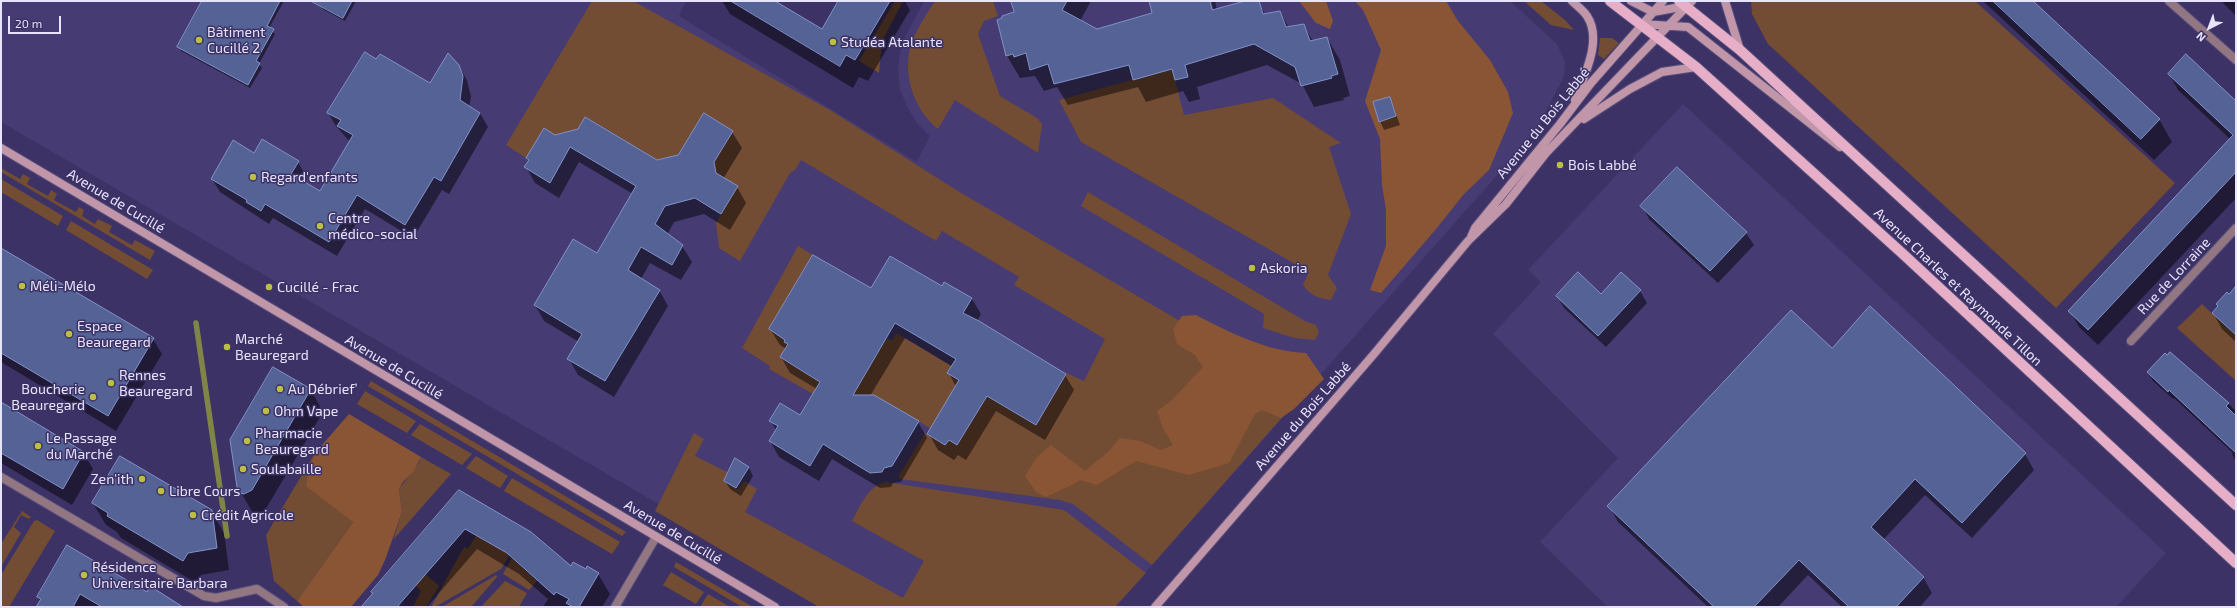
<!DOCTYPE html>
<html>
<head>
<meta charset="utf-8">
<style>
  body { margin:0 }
  #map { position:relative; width:2237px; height:608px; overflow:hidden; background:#3d3265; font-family:"Exo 2",sans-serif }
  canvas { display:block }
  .frame { position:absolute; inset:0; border:2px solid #e7e4fd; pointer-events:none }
  .north { position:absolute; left:2189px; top:8px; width:40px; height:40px; -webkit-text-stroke:3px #3d3265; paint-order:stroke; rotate:222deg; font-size:11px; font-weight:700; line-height:16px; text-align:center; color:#e7e4fd }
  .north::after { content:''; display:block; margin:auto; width:14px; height:18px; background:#e7e4fd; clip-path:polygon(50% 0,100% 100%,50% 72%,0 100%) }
  .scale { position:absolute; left:8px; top:16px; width:53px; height:18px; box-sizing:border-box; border:2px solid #e7e4fd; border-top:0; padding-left:5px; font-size:12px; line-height:14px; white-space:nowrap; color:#e7e4fd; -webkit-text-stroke:3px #3d3265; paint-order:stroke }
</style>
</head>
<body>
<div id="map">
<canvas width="2237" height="608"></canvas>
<div class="frame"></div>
<div class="north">N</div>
<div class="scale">20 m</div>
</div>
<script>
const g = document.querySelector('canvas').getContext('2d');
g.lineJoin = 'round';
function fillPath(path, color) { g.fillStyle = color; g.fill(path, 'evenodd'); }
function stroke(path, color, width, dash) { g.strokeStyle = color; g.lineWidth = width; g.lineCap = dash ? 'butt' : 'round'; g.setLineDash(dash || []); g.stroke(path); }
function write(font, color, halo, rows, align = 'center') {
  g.font = font + ' "Exo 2",sans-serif'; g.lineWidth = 3; g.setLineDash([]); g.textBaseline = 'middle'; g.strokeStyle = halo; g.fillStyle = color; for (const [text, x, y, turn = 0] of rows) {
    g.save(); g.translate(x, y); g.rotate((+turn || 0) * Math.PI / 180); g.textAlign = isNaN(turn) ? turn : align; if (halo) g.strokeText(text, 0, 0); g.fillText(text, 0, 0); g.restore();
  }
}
const built = new Path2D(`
  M1,1H686L679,16L917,162L930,136L917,123L908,108L900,90L898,70L901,45L924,1H1510L1557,44L1565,61L1564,76L1536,131L1115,607H836L1,122Z
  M1683,104L2166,553L2116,607H1608L1540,542L1618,458L1493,334L1541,282L1528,270Z`);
const green = new Path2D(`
  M592,1H633L830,110L958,191L1221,345L1286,413L1152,565L1073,504L1060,500L900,479L898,477L925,433L945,445L949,440L957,445L987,396L1036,425L1066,373L1084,381L1105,339L1014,285L1019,277L942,231L936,241L801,160L795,170L790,173L740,261L719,248L716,223L737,186L716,173L714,162L733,131L704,113L678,155L657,160L586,117L578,129L555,135L544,128L526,158L506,145Z
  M895,1H903L882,41L879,73L859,61Z
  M935,1H993L998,16L984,21L978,34L1000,96L1037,118L1042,124L1038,153L955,100L938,129C915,111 903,77 910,48C915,31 926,15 935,1Z
  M1524,1H1541L1565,20L1574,30L1551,25Z
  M1751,1H1975L2175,183L2056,308L1768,44L1752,14Z
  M1600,38H1612L1619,43L1604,59L1598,55Z
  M1172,69L1184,115L1273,98L1341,143L1329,147L1351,214L1328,275L1337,288L1331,300C1318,298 1311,296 1303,285L1309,272L1081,142L1059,100Z
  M1,168L20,179L23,174L30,178L27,184L48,196L51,190L57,194L54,200L76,212L79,207L84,210L82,216L95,224L98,219L112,226L109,232L132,245L135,240L155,251L150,260L1,172Z
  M1,179L63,216L58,226L1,192Z
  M1088,192L1305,321L1316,325L1319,332L1315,340L1294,338L1263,328L1264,314L1081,206Z
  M71,221L153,270L147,279L66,230Z
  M798,246L813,255L769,329L786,339L784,342L788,344L780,357L820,382L813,394L769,369L770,366L742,348Z
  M2202,304L2232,332L2236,328V381L2177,328Z
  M896,333L952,366L948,373L959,380L931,429L907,414L853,400L846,374L860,383L887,338L892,341Z
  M371,381L626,532L622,536L368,386Z
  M365,391L416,421L407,433L357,404Z
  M420,424L472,454L462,465L411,435Z
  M694,433L704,439L695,456L729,473L724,481L738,490L744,481L757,489L745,512L903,598L924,561L852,521C860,507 868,485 886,482L1064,510L1146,573L1115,607H819L655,511Z
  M315,453L310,465L353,522L297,601L274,581L266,535Z
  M476,456L508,476L500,488L466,468Z
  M421,457L451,474L393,540L402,512L399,489L419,463Z
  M512,478L620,542L612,554L504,491Z
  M22,511L31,517L29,519L21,515L14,527L21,533L1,567V544Z
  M37,520L55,531L9,607H1V575L34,521Z
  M476,535L503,551L505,549L511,553L501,569L435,607H431L464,547L468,549Z
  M514,554L518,557L515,561L537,581L529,590L503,574Z
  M676,562L753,607H742L674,567Z
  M416,566L439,586L426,607H413L421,591L407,577Z
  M671,572L704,592L696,604L663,585Z
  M496,575L497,577L471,607H442Z
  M505,581L527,593L519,607H481Z
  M708,594L730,607H700Z`);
const forest = new Path2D(`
  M1299,1H1326L1333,21L1330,29L1316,23Z
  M1355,1H1446L1458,21L1490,60L1508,92L1513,113L1489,170L1464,194L1436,229L1381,293L1370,290L1386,246V210L1382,185L1380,139L1365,101L1381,50L1363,10Z
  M1196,315C1229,332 1268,352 1306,353L1324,379L1294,409L1281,418L1262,410L1255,414L1229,463L1189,475L1136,461L1097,485L1080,480L1072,485L1046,497L1036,492L1025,476L1036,458L1051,445L1085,471L1108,452L1120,438L1140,441L1161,450L1173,445L1163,428L1157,411L1171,401L1203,367L1195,355L1177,344L1173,329L1182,316Z
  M349,414L421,457L414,471L403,482L399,489L402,512L385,560L378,575L351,607H304L297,601L353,522L306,486L310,465L315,453Z`);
const shadow = new Path2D(`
  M204,1H284L269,28L275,34L259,64L262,68L250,88L181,51L179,47Z
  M316,1H356L345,21L324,10Z
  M722,1H773L822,30L840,1H905L910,10L868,81L859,77L853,88L730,14Z
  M1012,1H1091L1080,21L1097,30L1154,13L1150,1H1209L1213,15H1215L1211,1H1215L1217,10L1248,1H1257L1265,14L1280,12L1289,28L1303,25L1313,41L1327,38L1340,60L1350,96L1343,98L1344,100L1314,107L1302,84L1267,65L1197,87L1200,99L1189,102L1183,91L1146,102L1138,87L1068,105L1057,87L1044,91L1035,76L1020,78L1007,56L998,20L1015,13Z
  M1983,1H2032L2159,119L2172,142L2154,160Z
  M2222,1H2236V16L2224,4Z
  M377,61L430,84L459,66L467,80L471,97L469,107L480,113L488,127L449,194L442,190L413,238L365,209L337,256L273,218L269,224L220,192L212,179L254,154L298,162L306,176L303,182L321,193L350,142L336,126L328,113Z
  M2169,74L2236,102V198L2098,345L2079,327L2070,311L2230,139L2178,90Z
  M1390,98L1400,125L1384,130L1380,121Z
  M732,132L742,148L723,179L737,187L746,203L730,230L704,214L674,222L667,235L682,246L692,262L681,280L650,263L641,279L659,290L668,306L614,397L578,375L569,359L579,342L544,321L535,305L597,254L633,194L579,162L559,198L535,183L526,167L529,162L527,159L555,136L657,161L679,156Z
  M1642,206L1746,233L1754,245L1718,283L1649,219Z
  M1,249L153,339L162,354L116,431L1,362Z
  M945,283L972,299L981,314L977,321L1065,375L1074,390L1045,440L996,411L966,460L958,455L954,460L938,450L929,434L956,387L949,373L953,367L905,338L870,396L918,422L927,438L901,482L893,483L891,487L880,488L832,459L819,481L779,457L770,441L776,430L771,421L801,416L817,389L790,373L781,357L786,349L780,345L770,329L871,289L942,288Z
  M2236,288V342L2222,329L2213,313Z
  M1640,291L1647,303L1606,347L1564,308L1557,296H1601Z
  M274,368L311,390L323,412L264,512L260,516L254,515L238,487Z
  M2148,372L2203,383V380L2236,411V462L2232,454L2233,453L2174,398L2173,399L2153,381Z
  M1,404L83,452L93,469L72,505L1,463Z
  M2025,454L2034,470L1972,538L1925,495L1883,540L1923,577L1932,593L1920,607H1842L1808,575L1778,607H1708L1618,522L1609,506Z
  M749,468L753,476L741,496L730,489L725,481Z
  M459,492L571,567L598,574L610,594L602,607H543L548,599L519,574L477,549L427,607H362L373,594L372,592Z
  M93,503L211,511L224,533L229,570L201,575L196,583L121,538L117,532L106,525Z
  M68,546L147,593L181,607H37L41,602L38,597Z`);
const stream = new Path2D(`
  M196,323L227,536`);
const building = new Path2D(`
  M202,1H280L267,26L274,29L256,61L260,63L248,85L177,47Z
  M311,1H352L343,18Z
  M731,1H775L822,29L838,1H890L855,60L846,55L840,66Z
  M1011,1H1067L1062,10L1097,29L1152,13L1149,1H1210L1212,10L1245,1H1259L1263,14L1280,11L1286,27L1304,24L1310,41L1327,37L1338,74L1331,76L1332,78L1301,86L1295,67L1254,44L1185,65L1188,77L1175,80L1172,69L1133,80L1129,65L1054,84L1048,64L1030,70L1026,53L1014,57L1013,54L1006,56L997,20L1002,18V16L1014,12Z
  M1993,1H2033L2160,119L2141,139Z
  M365,52L376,59L380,54L430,83L448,53L459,65L463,76L460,100L480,113L441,181L434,177L405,225L357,195L329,242L265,204L261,211L246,202L247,200L211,179L233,140L254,153L262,139L299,161L291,174L320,191L353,135L337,126L341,120L327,113Z
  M2186,54L2236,101V172L2088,330L2068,311L2233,135L2168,74Z
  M1390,97L1396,116L1379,122L1373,102Z
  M704,113L733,131L714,162L716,173L738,186L721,214L695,198L665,206L655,224L683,245L672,265L641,247L628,270L660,290L605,381L567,359L582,334L534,305L573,239L597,253L636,186L570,147L550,183L524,167L529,160L526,158L544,128L555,135L578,129L585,117L657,160L678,155Z
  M1677,167L1747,232L1710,271L1640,206Z
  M1,248L154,338L108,416L1,353Z
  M813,255L871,288L890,256L942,286L944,282L972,298L963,313L979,321L1066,374L1036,425L987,396L957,445L949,440L945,445L927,434L959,380L947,373L956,359L895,323L853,395H874L919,421L892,466L884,468L882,472L870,473L823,444L810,466L769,441L778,426L769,421L780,403L800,415L820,382L780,357L788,344L784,342L785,340L769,329Z
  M1578,272L1601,294L1621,272L1641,290L1598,336L1556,296Z
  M2236,286V335L2212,313L2218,306L2216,304L2227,292L2229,294Z
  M1870,306L2026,453L1962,523L1915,479L1871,527L1924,577L1896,607H1849L1799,560L1754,607H1714L1607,506L1791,310L1832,348Z
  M2170,352L2229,403L2226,406L2236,416V453L2169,390L2168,392L2147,372L2165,353L2167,355Z
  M273,367L311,389L252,490L244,494L240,493L237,487L230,440Z
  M1,402L84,452L63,489L1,453Z
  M120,456L212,510L217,548L188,553L183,561L107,516L108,513L92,503Z
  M735,458L749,467L736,488L724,481Z
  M459,490L531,532L571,566L573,562L586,569L587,566L599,573L579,607H573L566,603L569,599L556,592L554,595L507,553L465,529L397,607H361L373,593L371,592Z
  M67,545L147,592L150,586L183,607H102L80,594L73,607H36L41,599L37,597Z`);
const street = new Path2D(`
  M2169,1L2236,60
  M2131,341L2236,228
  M1,477L204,596L216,598L257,589L284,607
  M615,607L656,537`);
const secondary = new Path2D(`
  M1572,1C1577,6 1583,10 1587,16C1603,40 1584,76 1575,100
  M1631,1L1653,12L1686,6
  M1725,1L1740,50
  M1641,24L1688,27L1840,147
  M1584,119L1630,89L1662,72L1696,67
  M1,148L775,607
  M1471,237L1475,228L1560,124L1591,83L1663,1
  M1155,607L1374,354L1468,241L1506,204L1546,153L1692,1`);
const primary = new Path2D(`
  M1610,1L1696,67L1903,254L2236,563
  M1679,1L1740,50L2236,505`);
const markers = [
  [199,40,4,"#bbc044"],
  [833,42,4,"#bbc044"],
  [1560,165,4,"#bbc044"],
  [253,177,4,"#bbc044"],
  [320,226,4,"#bbc044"],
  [1252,268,4,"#bbc044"],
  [22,286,4,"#bbc044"],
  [269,287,4,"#bbc044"],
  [69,334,4,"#bbc044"],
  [227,347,4,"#bbc044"],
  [111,383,4,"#bbc044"],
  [280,389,4,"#bbc044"],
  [93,397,4,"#bbc044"],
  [266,411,4,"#bbc044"],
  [247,441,4,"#bbc044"],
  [38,446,4,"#bbc044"],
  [243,469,4,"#bbc044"],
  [142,479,4,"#bbc044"],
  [161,491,4,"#bbc044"],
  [193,515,4,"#bbc044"],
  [84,575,4,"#bbc044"]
];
const poiNames = [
  ["Bâtiment",207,32],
  ["Cucillé 2",207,48],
  ["Studéa Atalante",841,42],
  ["Bois Labbé",1568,165],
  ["Regard'enfants",261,177],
  ["Centre",328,218],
  ["médico-social",328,234],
  ["Askoria",1260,268],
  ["Méli-Mélo",30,286],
  ["Cucillé - Frac",277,287],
  ["Espace",77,326],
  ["Beauregard",77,342],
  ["Marché",235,339],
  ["Beauregard",235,355],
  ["Rennes",119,375],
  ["Beauregard",119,391],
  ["Boucherie",85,389,"right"],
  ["Beauregard",85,405,"right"],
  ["Au Débrief’",288,389],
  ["Ohm Vape",274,411],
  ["Pharmacie",255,433],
  ["Beauregard",255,449],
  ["Le Passage",46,438],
  ["du Marché",46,454],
  ["Soulabaille",251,469],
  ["Zen'ith",134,479,"right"],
  ["Libre Cours",169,491],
  ["Crédit Agricole",201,515],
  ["Résidence",92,567],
  ["Universitaire Barbara",92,583]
];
const streetNames = [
  ["Avenue du Bois Labbé",1543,123,-51],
  ["Avenue de Cucillé",116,201,31],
  ["Rue de Lorraine",2174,276,-47],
  ["Avenue Charles et Raymonde Tillon",1958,287,43],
  ["Avenue de Cucillé",394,367,31],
  ["Avenue du Bois Labbé",1303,416,-49],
  ["Avenue de Cucillé",673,532,31]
];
fillPath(built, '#473b74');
fillPath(green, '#734c34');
fillPath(forest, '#8a5535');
fillPath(shadow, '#0007');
stroke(stream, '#818447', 5.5);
fillPath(building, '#546296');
stroke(building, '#8192c9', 1);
stroke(street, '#584e7d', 10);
stroke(secondary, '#584e7d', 10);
stroke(primary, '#584e7d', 12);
stroke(street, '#927682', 8);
stroke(secondary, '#c296a9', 8);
stroke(primary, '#e6afc7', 10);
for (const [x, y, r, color] of markers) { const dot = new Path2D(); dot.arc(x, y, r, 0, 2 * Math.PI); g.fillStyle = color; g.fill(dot); stroke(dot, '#3d3265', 1.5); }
write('14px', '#e7e4fd', '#3d3265', poiNames, 'left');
write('14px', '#e7e4fd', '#3d3265', streetNames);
</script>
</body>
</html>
